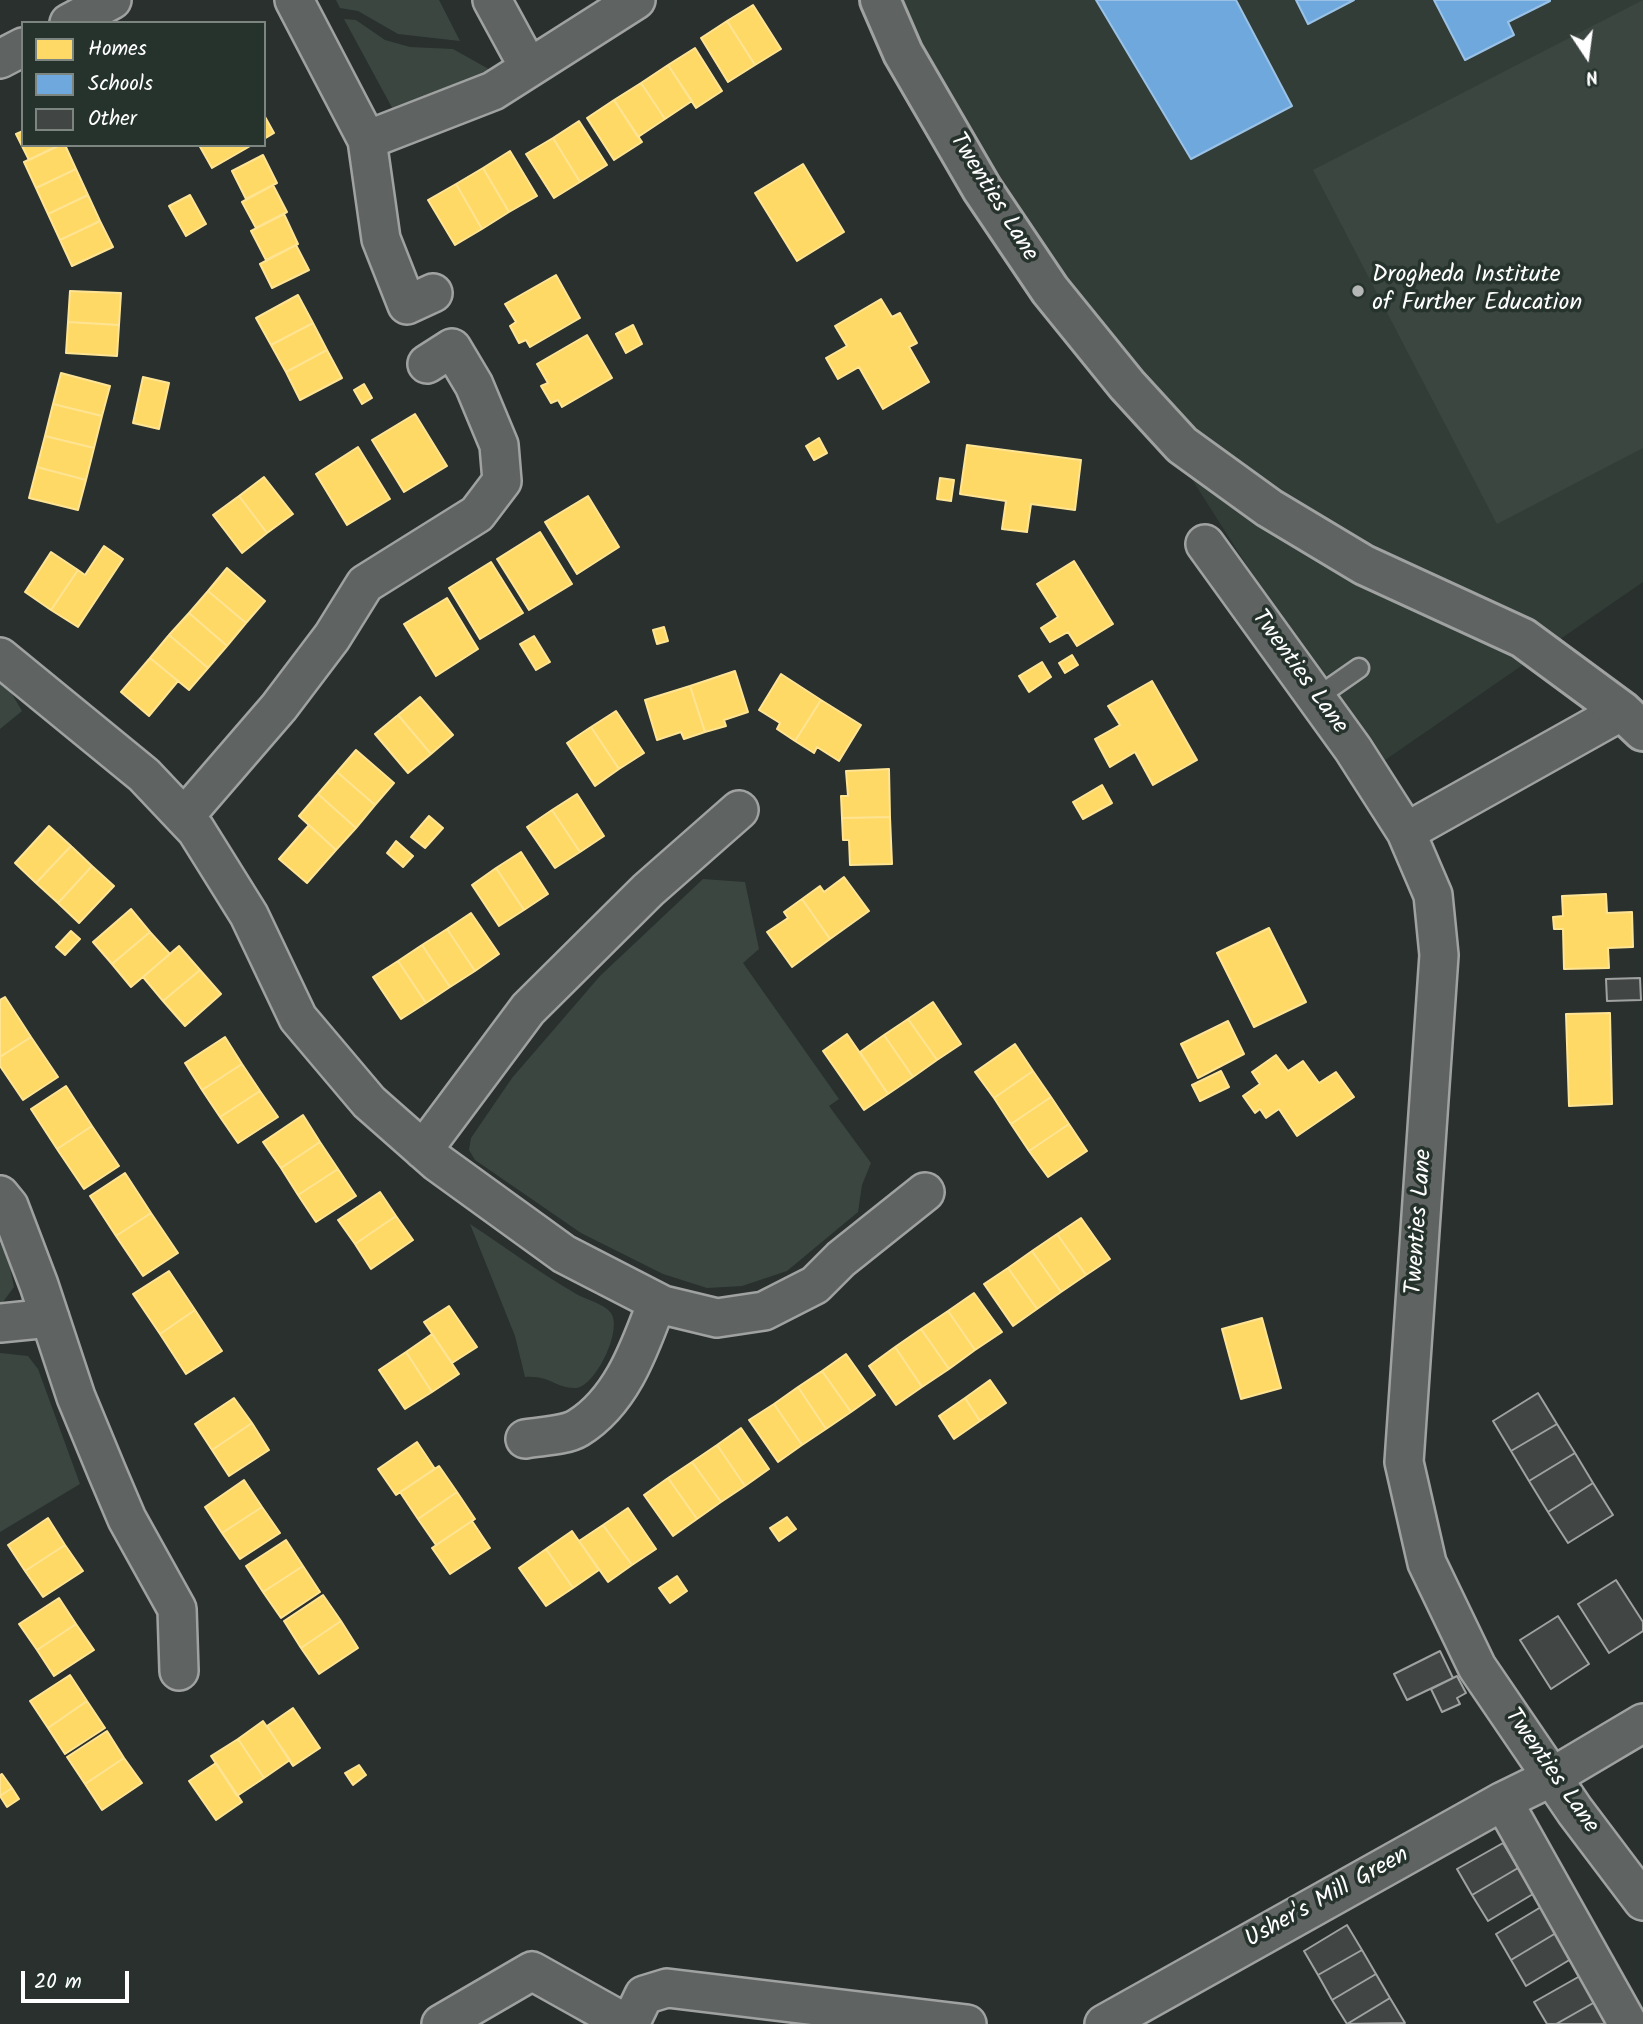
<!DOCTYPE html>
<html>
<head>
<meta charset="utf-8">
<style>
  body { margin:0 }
  #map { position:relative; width:1643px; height:2024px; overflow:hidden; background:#29302d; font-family:Kalam,sans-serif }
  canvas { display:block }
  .legend { position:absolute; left:21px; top:21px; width:245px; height:126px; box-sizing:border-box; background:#26332d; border:2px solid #7d8581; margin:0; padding:9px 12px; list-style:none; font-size:21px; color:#fff }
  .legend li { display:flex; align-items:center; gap:14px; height:35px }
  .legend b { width:35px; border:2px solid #7d8581 }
  .north { position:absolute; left:1552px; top:21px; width:70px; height:70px; -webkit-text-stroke:5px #26332d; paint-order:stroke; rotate:167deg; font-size:19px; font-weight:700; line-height:28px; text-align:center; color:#fff }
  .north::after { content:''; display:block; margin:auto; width:24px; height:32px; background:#fff; clip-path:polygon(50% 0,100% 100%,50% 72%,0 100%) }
  .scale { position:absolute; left:21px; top:1971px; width:108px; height:32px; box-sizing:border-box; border:4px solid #fff; border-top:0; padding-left:9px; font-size:21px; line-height:24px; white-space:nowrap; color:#fff; -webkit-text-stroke:5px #26332d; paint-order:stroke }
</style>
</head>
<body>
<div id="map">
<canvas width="1643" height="2024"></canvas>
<ul class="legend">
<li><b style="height:19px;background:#ffd966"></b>Homes</li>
<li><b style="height:19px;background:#6fa8dc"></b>Schools</li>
<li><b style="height:19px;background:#414644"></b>Other</li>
</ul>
<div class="north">N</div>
<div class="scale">20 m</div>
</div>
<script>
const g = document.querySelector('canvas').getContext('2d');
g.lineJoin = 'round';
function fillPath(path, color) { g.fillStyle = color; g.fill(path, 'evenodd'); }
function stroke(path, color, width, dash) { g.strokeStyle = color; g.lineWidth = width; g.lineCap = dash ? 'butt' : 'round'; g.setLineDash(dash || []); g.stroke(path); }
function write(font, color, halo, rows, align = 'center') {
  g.font = font + ' Kalam,sans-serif'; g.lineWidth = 7; g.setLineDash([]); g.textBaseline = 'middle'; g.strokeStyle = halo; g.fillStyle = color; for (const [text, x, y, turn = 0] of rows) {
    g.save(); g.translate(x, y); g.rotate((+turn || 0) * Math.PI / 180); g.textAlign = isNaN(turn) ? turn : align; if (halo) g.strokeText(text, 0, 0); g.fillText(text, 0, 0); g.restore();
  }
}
const built = new Path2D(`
  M887,0H1643V582L1375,767Z`);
const green = new Path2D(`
  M336,0H439L460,41L398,34L358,11L340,8Z
  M1643,0V448L1497,524L1313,170Z
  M344,19L356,20L385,40L410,47L453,49L494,72L396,115Z
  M0,683L9,689L22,711L0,729Z
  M703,879L745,882L759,949L743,963L839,1099L829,1106L871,1163L862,1185L858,1212L787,1271L742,1286L707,1288L663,1274L581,1233L475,1160L469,1150L471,1138L512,1078L600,976Z
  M470,1224C505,1247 541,1274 578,1295C588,1300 604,1304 611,1313C623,1330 595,1387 576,1388C557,1389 550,1375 525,1377L515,1336Z
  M0,1242L9,1263L14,1287L0,1306Z
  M0,1353L28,1356L38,1369L80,1484L0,1532Z`);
const homes = new Path2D(`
  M753,5L781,49L755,65L727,21Z
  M727,21L755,65L728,82L701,38Z
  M695,48L722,91L696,108L668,65Z
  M668,65L692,101L665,119L641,83Z
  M641,83L665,119L638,137L614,100Z
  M614,100L642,142L614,160L587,118Z
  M264,115L274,133L264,139Z
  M579,121L607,165L580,182L553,138Z
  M23,131V145H60L29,160L16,134Z
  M553,138L580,182L554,198L526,154Z
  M60,145H65L76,169L36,188L24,162Z
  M199,145H252L212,168Z
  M510,151L537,196L509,212L483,168Z
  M263,155L277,183L246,199L232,171Z
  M803,164L844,232L797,261L755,193Z
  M483,168L509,212L482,229L456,184Z
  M76,169L88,195L48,214L36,188Z
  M456,184L482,229L455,245L428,200Z
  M273,185L287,212L256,228L242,202Z
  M88,195L100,221L60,240L48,214Z
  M190,195L206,224L186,236L169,206Z
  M284,214L298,244L266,260L251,231Z
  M100,221L113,247L72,266L60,240Z
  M296,245L309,270L272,288L260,264Z
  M556,275L580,318L530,347L526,340L519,343L510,326L516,322L505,304Z
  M70,291L121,293L119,325L68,322Z
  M298,295L313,323L271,345L256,318Z
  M881,299L892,317L900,313L917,343L909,347L929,382L883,409L859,367L838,379L826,358L847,346L835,326Z
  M68,322L119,325L117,356L66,353Z
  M313,323L327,350L286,372L271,345Z
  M633,325L642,344L626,353L616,334Z
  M587,335L612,378L562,407L558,400L551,403L541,386L548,383L537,364Z
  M327,350L342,378L300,400L286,372Z
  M61,373L110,386L102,416L53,404Z
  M143,377L169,383L159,429L133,423Z
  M364,384L372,398L362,404L354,390Z
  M53,404L102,416L94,448L45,436Z
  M415,414L447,466L404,492L372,440Z
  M45,436L94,448L86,480L37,467Z
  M819,438L827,453L814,460L806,446Z
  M967,445L1081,460L1075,510L1031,504L1027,532L1002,529L1006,501L960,494Z
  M358,447L390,499L347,525L316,474Z
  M37,467L86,480L78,510L29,498Z
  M264,477L293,514L267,533L239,496Z
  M940,478L954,480L951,501L937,499Z
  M239,496L267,533L242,553L213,515Z
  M588,496L619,547L577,574L545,522Z
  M540,532L572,584L529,610L497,559Z
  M104,546L123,559L78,627L51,610L78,570L85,575Z
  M51,552L78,570L51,610L25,592Z
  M1074,561L1113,624L1077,646L1068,632L1050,642L1041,628L1058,617L1037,584Z
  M491,562L523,613L480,639L449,588Z
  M227,568L265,601L246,623L208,591Z
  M208,591L246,623L227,646L189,613Z
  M447,598L478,649L436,676L404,624Z
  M189,613L227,646L208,668L169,635Z
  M664,627L668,641L657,644L653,630Z
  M169,635L208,668L189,690L150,658Z
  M534,636L550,662L536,670L520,644Z
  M1072,655L1078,665L1065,673L1059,663Z
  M150,658L178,681L149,716L121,692Z
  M1042,662L1051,677L1029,692L1019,676Z
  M735,671L748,712L724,720L726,726L705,732L690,686Z
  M781,674L821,700L795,741L777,729L780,723L759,710Z
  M1152,681L1197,760L1153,785L1135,752L1110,767L1095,739L1120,725L1108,706Z
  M690,686L705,732L684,739L681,732L657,740L645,700Z
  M420,697L453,735L431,754L398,715Z
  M821,700L861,725L839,761L817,747L814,753L795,741Z
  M616,711L644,753L619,769L591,727Z
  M398,715L431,754L408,773L375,734Z
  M591,727L619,769L595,786L567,743Z
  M356,750L394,783L375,805L337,772Z
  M889,769L890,817L842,818L841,796H848L846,771Z
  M337,772L375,805L356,828L318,794Z
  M1102,785L1112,803L1083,819L1073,802Z
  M318,794L356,828L336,850L299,816Z
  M577,794L604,836L580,852L552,810Z
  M552,810L580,852L555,868L527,827Z
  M429,816L443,828L425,848L411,837Z
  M890,817L892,864L850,865L849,840H843L842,818Z
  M309,825L336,850L307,883L279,859Z
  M49,826L71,846L36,883L15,863Z
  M396,841L413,856L403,867L387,853Z
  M71,846L92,866L58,903L36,883Z
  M521,852L548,894L524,910L496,868Z
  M92,866L114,886L79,923L58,903Z
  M496,868L524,910L499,926L472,885Z
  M844,877L869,911L830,939L802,899L820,886L824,892Z
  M1606,894L1607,913L1632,912L1633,947L1608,948L1609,968L1564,969L1563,929H1554L1553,917L1563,916L1562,896Z
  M802,899L830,939L792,967L767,932L788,918L784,912Z
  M131,909L150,932L112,964L93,942Z
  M471,913L499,954L475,971L447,929Z
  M1269,928L1306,1002L1254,1027L1217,953Z
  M447,929L475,971L450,987L422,945Z
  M71,931L80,939L65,955L56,947Z
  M150,932L170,954L131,987L112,964Z
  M422,945L450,987L426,1003L398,961Z
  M179,946L200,970L163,1001L143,977Z
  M398,961L426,1003L401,1019L373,977Z
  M200,970L221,994L185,1026L163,1001Z
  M5,997L31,1037L0,1057V1000Z
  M933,1002L961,1044L937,1060L908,1019Z
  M1610,1013L1612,1104L1569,1106L1566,1014Z
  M908,1019L937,1060L913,1077L884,1035Z
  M1228,1021L1244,1054L1198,1078L1181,1044Z
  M847,1034L888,1094L864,1110L823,1051Z
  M884,1035L913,1077L888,1094L860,1052Z
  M31,1037L58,1077L23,1100L0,1066V1057Z
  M225,1037L242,1064L202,1090L185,1063Z
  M1015,1044L1033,1071L994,1098L975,1072Z
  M1276,1055L1288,1071L1303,1061L1319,1083L1336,1072L1354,1097L1297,1136L1279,1109L1266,1118L1260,1109L1255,1113L1243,1096L1260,1084L1252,1072Z
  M242,1064L260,1091L220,1117L202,1090Z
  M1033,1071L1051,1097L1011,1124L994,1098Z
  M1221,1071L1229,1087L1200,1101L1192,1085Z
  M66,1086L92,1126L57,1149L31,1109Z
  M260,1091L278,1117L238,1143L220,1117Z
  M1051,1097L1069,1124L1029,1151L1011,1124Z
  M303,1115L320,1142L281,1168L263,1142Z
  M1069,1124L1087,1151L1048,1177L1029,1151Z
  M92,1126L119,1166L84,1189L57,1149Z
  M320,1142L338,1169L298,1195L281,1168Z
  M338,1169L356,1196L316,1222L298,1195Z
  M125,1173L151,1213L116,1236L90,1196Z
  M380,1192L396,1216L355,1244L338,1220Z
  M151,1213L178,1253L143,1276L116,1236Z
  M396,1216L413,1240L371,1269L355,1244Z
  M1081,1218L1110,1259L1086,1275L1057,1234Z
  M1057,1234L1086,1275L1061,1292L1032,1251Z
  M1032,1251L1061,1292L1037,1309L1008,1268Z
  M1008,1268L1037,1309L1013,1326L984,1284Z
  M169,1271L195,1310L160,1334L133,1294Z
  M974,1293L1002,1332L975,1350L948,1311Z
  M449,1306L477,1347L452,1363L424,1322Z
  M195,1310L222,1351L186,1374L160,1334Z
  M948,1311L975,1350L949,1369L921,1329Z
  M1262,1318L1281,1388L1241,1399L1222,1329Z
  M921,1329L949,1369L922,1387L895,1347Z
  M432,1334L459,1374L432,1392L406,1352Z
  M895,1347L922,1387L896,1405L869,1366Z
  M406,1352L432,1392L405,1409L379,1370Z
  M846,1354L875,1395L851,1412L822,1371Z
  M822,1371L851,1412L826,1429L798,1387Z
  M990,1380L1006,1403L980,1421L965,1398Z
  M798,1387L826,1429L802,1445L774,1404Z
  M234,1398L252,1423L212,1450L195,1424Z
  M965,1398L980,1421L954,1439L939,1416Z
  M774,1404L802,1445L778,1462L749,1420Z
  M252,1423L269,1450L229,1476L212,1450Z
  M741,1428L769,1469L745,1486L717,1445Z
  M417,1442L435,1469L396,1495L378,1469Z
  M717,1445L745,1486L721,1502L692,1462Z
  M692,1462L721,1502L697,1519L668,1478Z
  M439,1466L457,1492L418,1519L400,1492Z
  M668,1478L697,1519L673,1536L644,1495Z
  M244,1480L262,1507L222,1533L205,1507Z
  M457,1492L475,1519L436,1545L418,1519Z
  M262,1507L280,1533L240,1559L222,1533Z
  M628,1508L656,1549L632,1565L603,1525Z
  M787,1517L796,1529L779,1541L770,1528Z
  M48,1518L65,1545L25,1571L8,1545Z
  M472,1521L490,1548L450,1574L432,1548Z
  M603,1525L632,1565L608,1582L579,1541Z
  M572,1531L599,1570L573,1588L546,1549Z
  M286,1540L303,1566L263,1592L246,1566Z
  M65,1545L83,1571L43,1597L25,1571Z
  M546,1549L573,1588L546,1606L519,1568Z
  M303,1566L320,1592L281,1618L263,1592Z
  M677,1576L687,1591L670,1603L659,1588Z
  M323,1595L341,1621L301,1648L284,1621Z
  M59,1598L76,1624L37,1650L19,1624Z
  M341,1621L358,1648L319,1674L301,1648Z
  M76,1624L94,1650L54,1676L37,1650Z
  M70,1675L87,1701L48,1728L30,1701Z
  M87,1701L105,1728L65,1754L48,1728Z
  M293,1708L320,1748L293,1766L267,1726Z
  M263,1721L290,1760L264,1778L238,1739Z
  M107,1731L124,1758L85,1784L67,1757Z
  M238,1739L264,1778L237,1796L211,1756Z
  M124,1758L142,1783L102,1810L85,1784Z
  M216,1763L242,1802L216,1820L189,1781Z
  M359,1765L366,1775L353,1785L345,1773Z
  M2,1774L12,1788L0,1796V1775Z
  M12,1788L19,1799L7,1807L0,1796Z`);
const schools = new Path2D(`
  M1096,0H1236L1292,106L1191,159Z
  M1296,0H1354L1308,24Z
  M1434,0H1550V1L1508,22L1514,35L1465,60Z`);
const building = new Path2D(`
  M1640,978L1641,1000L1607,1001L1606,979Z
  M1538,1393L1557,1424L1511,1451L1493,1421Z
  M1557,1424L1575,1453L1529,1481L1511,1451Z
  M1575,1453L1593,1483L1548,1512L1529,1481Z
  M1593,1483L1613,1515L1568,1543L1548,1512Z
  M1616,1580L1643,1622V1631L1609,1653L1578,1604Z
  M1558,1616L1589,1664L1551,1689L1520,1640Z
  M1440,1651L1453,1678L1407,1700L1394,1674Z
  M1457,1676L1466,1693L1457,1698L1460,1704L1442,1712L1431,1689Z
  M1503,1843L1518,1868L1472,1895L1457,1869Z
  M1518,1868L1533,1894L1488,1921L1472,1895Z
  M1541,1907L1556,1933L1511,1960L1496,1934Z
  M1347,1925L1362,1950L1318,1975L1304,1951Z
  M1556,1933L1571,1959L1526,1986L1511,1960Z
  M1362,1950L1376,1974L1332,2000L1318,1975Z
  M1376,1974L1390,1998L1347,2024L1332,2000Z
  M1580,1976L1595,2002L1556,2024H1547L1534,2002Z
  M1390,1998L1405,2023L1347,2024Z
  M1595,2002L1608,2024H1556Z`);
const service = new Path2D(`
  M1316,698L1359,668`);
const minor = new Path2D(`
  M294,0L367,140L381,239L407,305L433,293
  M492,0L529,68
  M69,23L112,0
  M0,59L23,47
  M367,140L493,91L636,0
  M1205,544L1353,749L1406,832L1433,895L1439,955L1404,1462L1427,1563L1477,1667L1575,1811L1643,1901
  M0,657L144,775L196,830L249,915L298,1018L369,1102L437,1162L564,1254L663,1305L717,1318L764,1311L815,1285L841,1259L925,1192
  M184,817L279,707L332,637L365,584L477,514L502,481L499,445L474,385L452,348L427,364
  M1406,832L1622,711
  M423,1150L528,1009L648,890L739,810
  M0,1195L9,1206L39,1285L76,1397L107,1472L127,1519L177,1609L179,1671
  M0,1323L50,1318
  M525,1439C541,1436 565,1436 578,1428C622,1401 640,1347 657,1302
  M1503,1801L1628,2024
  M441,2024L532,1971L627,2024
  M630,2024L644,1995L667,1988L967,2024
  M1104,2024L1503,1801L1552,1777L1643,1723`);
const tertiary = new Path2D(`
  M880,0L903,53L982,189L1050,290L1127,385L1182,445L1269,508L1364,565L1523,638L1622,711L1643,731`);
const markers = [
  [1358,291,7,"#b4b7b6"]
];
const streetNames = [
  ["Twenties Lane",992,198,58],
  ["Twenties Lane",1298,673,54],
  ["Twenties Lane",1421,1222,-86],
  ["Twenties Lane",1550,1772,55],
  ["Usher's Mill Green",1328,1899,-29]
];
const poiNames = [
  ["Drogheda Institute",1372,277],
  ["of Further Education",1372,305]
];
fillPath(built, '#323d38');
fillPath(green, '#3b4641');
fillPath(homes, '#ffd966');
stroke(homes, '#ffe494', 2);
fillPath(schools, '#6fa8dc');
stroke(schools, '#9ac2e6', 2);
fillPath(building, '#414644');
stroke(building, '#9fa2a0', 2);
stroke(service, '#9fa2a0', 23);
stroke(minor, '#9fa2a0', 42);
stroke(tertiary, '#9fa2a0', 44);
stroke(service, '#5f6362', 18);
stroke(minor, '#5f6362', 37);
stroke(tertiary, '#5f6362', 38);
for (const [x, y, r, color] of markers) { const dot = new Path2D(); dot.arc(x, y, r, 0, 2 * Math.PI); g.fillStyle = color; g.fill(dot); stroke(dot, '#26332d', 2.5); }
write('24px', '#fff', '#26332d', streetNames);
write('24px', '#fff', '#26332d', poiNames, 'left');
</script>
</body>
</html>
